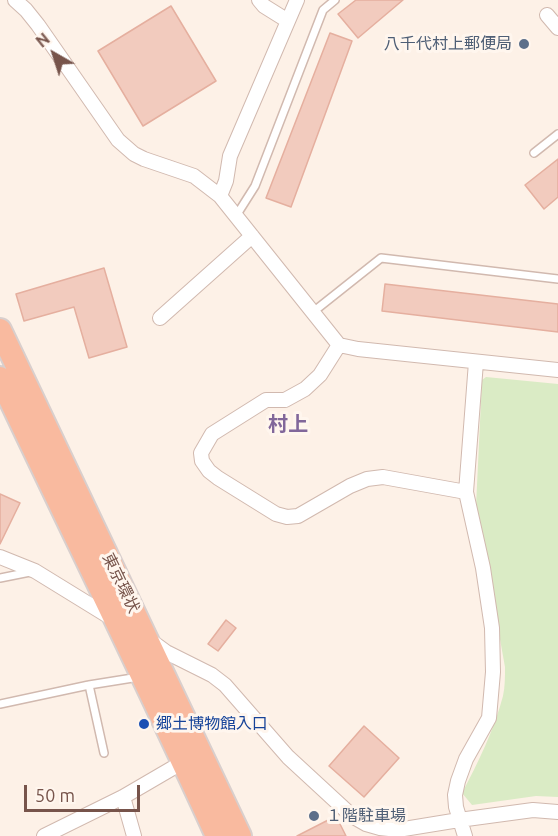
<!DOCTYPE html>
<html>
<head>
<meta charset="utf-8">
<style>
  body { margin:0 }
  #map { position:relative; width:558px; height:836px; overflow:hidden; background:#fdf1e7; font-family:Ubuntu,sans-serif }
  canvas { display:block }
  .north { position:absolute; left:24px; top:24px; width:60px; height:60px; -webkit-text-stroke:4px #fff6ee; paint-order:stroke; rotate:321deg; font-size:16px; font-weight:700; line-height:24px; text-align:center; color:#77544b }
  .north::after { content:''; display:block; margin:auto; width:21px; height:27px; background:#77544b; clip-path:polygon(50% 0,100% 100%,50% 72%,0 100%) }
  .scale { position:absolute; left:24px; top:785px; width:116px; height:27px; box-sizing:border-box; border:3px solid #77544b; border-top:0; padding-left:8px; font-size:18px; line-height:21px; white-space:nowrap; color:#77544b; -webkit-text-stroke:4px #fff6ee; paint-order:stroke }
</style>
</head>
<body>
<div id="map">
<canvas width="558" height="836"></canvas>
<div class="north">N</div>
<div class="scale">50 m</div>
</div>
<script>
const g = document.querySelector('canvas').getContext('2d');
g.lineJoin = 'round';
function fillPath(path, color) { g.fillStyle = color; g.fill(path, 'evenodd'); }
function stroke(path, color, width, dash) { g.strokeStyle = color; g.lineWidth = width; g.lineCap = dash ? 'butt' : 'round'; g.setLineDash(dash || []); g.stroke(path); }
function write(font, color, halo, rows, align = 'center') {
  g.font = font + ' Ubuntu,"Noto Sans JP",sans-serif'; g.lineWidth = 6; g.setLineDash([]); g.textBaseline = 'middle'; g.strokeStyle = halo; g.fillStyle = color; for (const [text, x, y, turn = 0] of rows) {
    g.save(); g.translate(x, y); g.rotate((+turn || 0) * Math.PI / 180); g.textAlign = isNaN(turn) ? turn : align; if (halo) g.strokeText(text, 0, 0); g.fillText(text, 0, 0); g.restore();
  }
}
const green = new Path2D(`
  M486,377L558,384V797L536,796L472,805L462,793C478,763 494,730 503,696C505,687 505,677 505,667L476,506L482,380Z`);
const building = new Path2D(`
  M356,0H403L358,38L338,14Z
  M171,6L216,81L143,126L98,51Z
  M330,33L352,41L291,207L266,198Z
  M558,159V197L544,209L525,185Z
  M104,268L127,347L89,358L74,307L24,321L16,294Z
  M385,284L558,304V332L382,311Z
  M0,494L20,503L0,544Z
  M226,620L236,628L218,651L208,644Z
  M364,726L399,758L364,797L329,766Z
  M336,816L346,836H297Z`);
const service = new Path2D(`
  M534,153L558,134
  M236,216L255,186L323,10L335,0
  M313,312L381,258L558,279
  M0,578L30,572
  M89,685L104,753
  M0,704L89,685L139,677`);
const minor = new Path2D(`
  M15,0L26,10L38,25L118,140L134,154L144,159L194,176L220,196L339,345L358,349L558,370
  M259,0L264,6L288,21
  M547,15L558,28
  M220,196L226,181L230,156L297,0
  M160,318L252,236
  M339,345L320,375L305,389L285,400H266L212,434L201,453L202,461L209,471L218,478L276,514L287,517L298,516L350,486L367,479L383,477L466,492
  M0,557L35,571L113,619
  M151,641L166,652L212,675L225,685L288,757L352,816L366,824L380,828L398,830L459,820L533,810L558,812
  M123,797L134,836
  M44,836L123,797L183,762
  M465,836L456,807L455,795L458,781L466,759L489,718L493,672L492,628L483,568L466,492L476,362`);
const trunk = new Path2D(`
  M0,330L240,836
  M0,378C72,531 147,682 217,836`);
const markers = [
  [524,44,6,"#5c6f8a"],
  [144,724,6,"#1a4fb4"],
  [314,816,6,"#5c6f8a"]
];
const serviceNames = [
  ["八千代村上郵便局",512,44],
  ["１階駐車場",326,816,"left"]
];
const streetNames = [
  ["東京環状",121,583,64]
];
const transitNames = [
  ["郷土博物館入口",156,724]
];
const quarterNames = [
  ["村上",288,424]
];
fillPath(green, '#daebc5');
fillPath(building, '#f2cbbe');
stroke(building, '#e5af9f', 1.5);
stroke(service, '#d1b9af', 10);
stroke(minor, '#d1b9af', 16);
stroke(trunk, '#d9cfcd', 26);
stroke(service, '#fff', 7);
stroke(minor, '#fff', 14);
stroke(trunk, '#f9ba9f', 22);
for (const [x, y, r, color] of markers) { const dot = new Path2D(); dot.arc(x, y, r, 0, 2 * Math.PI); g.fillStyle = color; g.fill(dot); stroke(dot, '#fff6ee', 2); }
write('16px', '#4e5e75', '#fff6ee', serviceNames, 'right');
write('16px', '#77544b', '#fff6ee', streetNames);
write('16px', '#164399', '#fff6ee', transitNames, 'left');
write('bold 20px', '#81679a', '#fff6ee', quarterNames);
</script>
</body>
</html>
